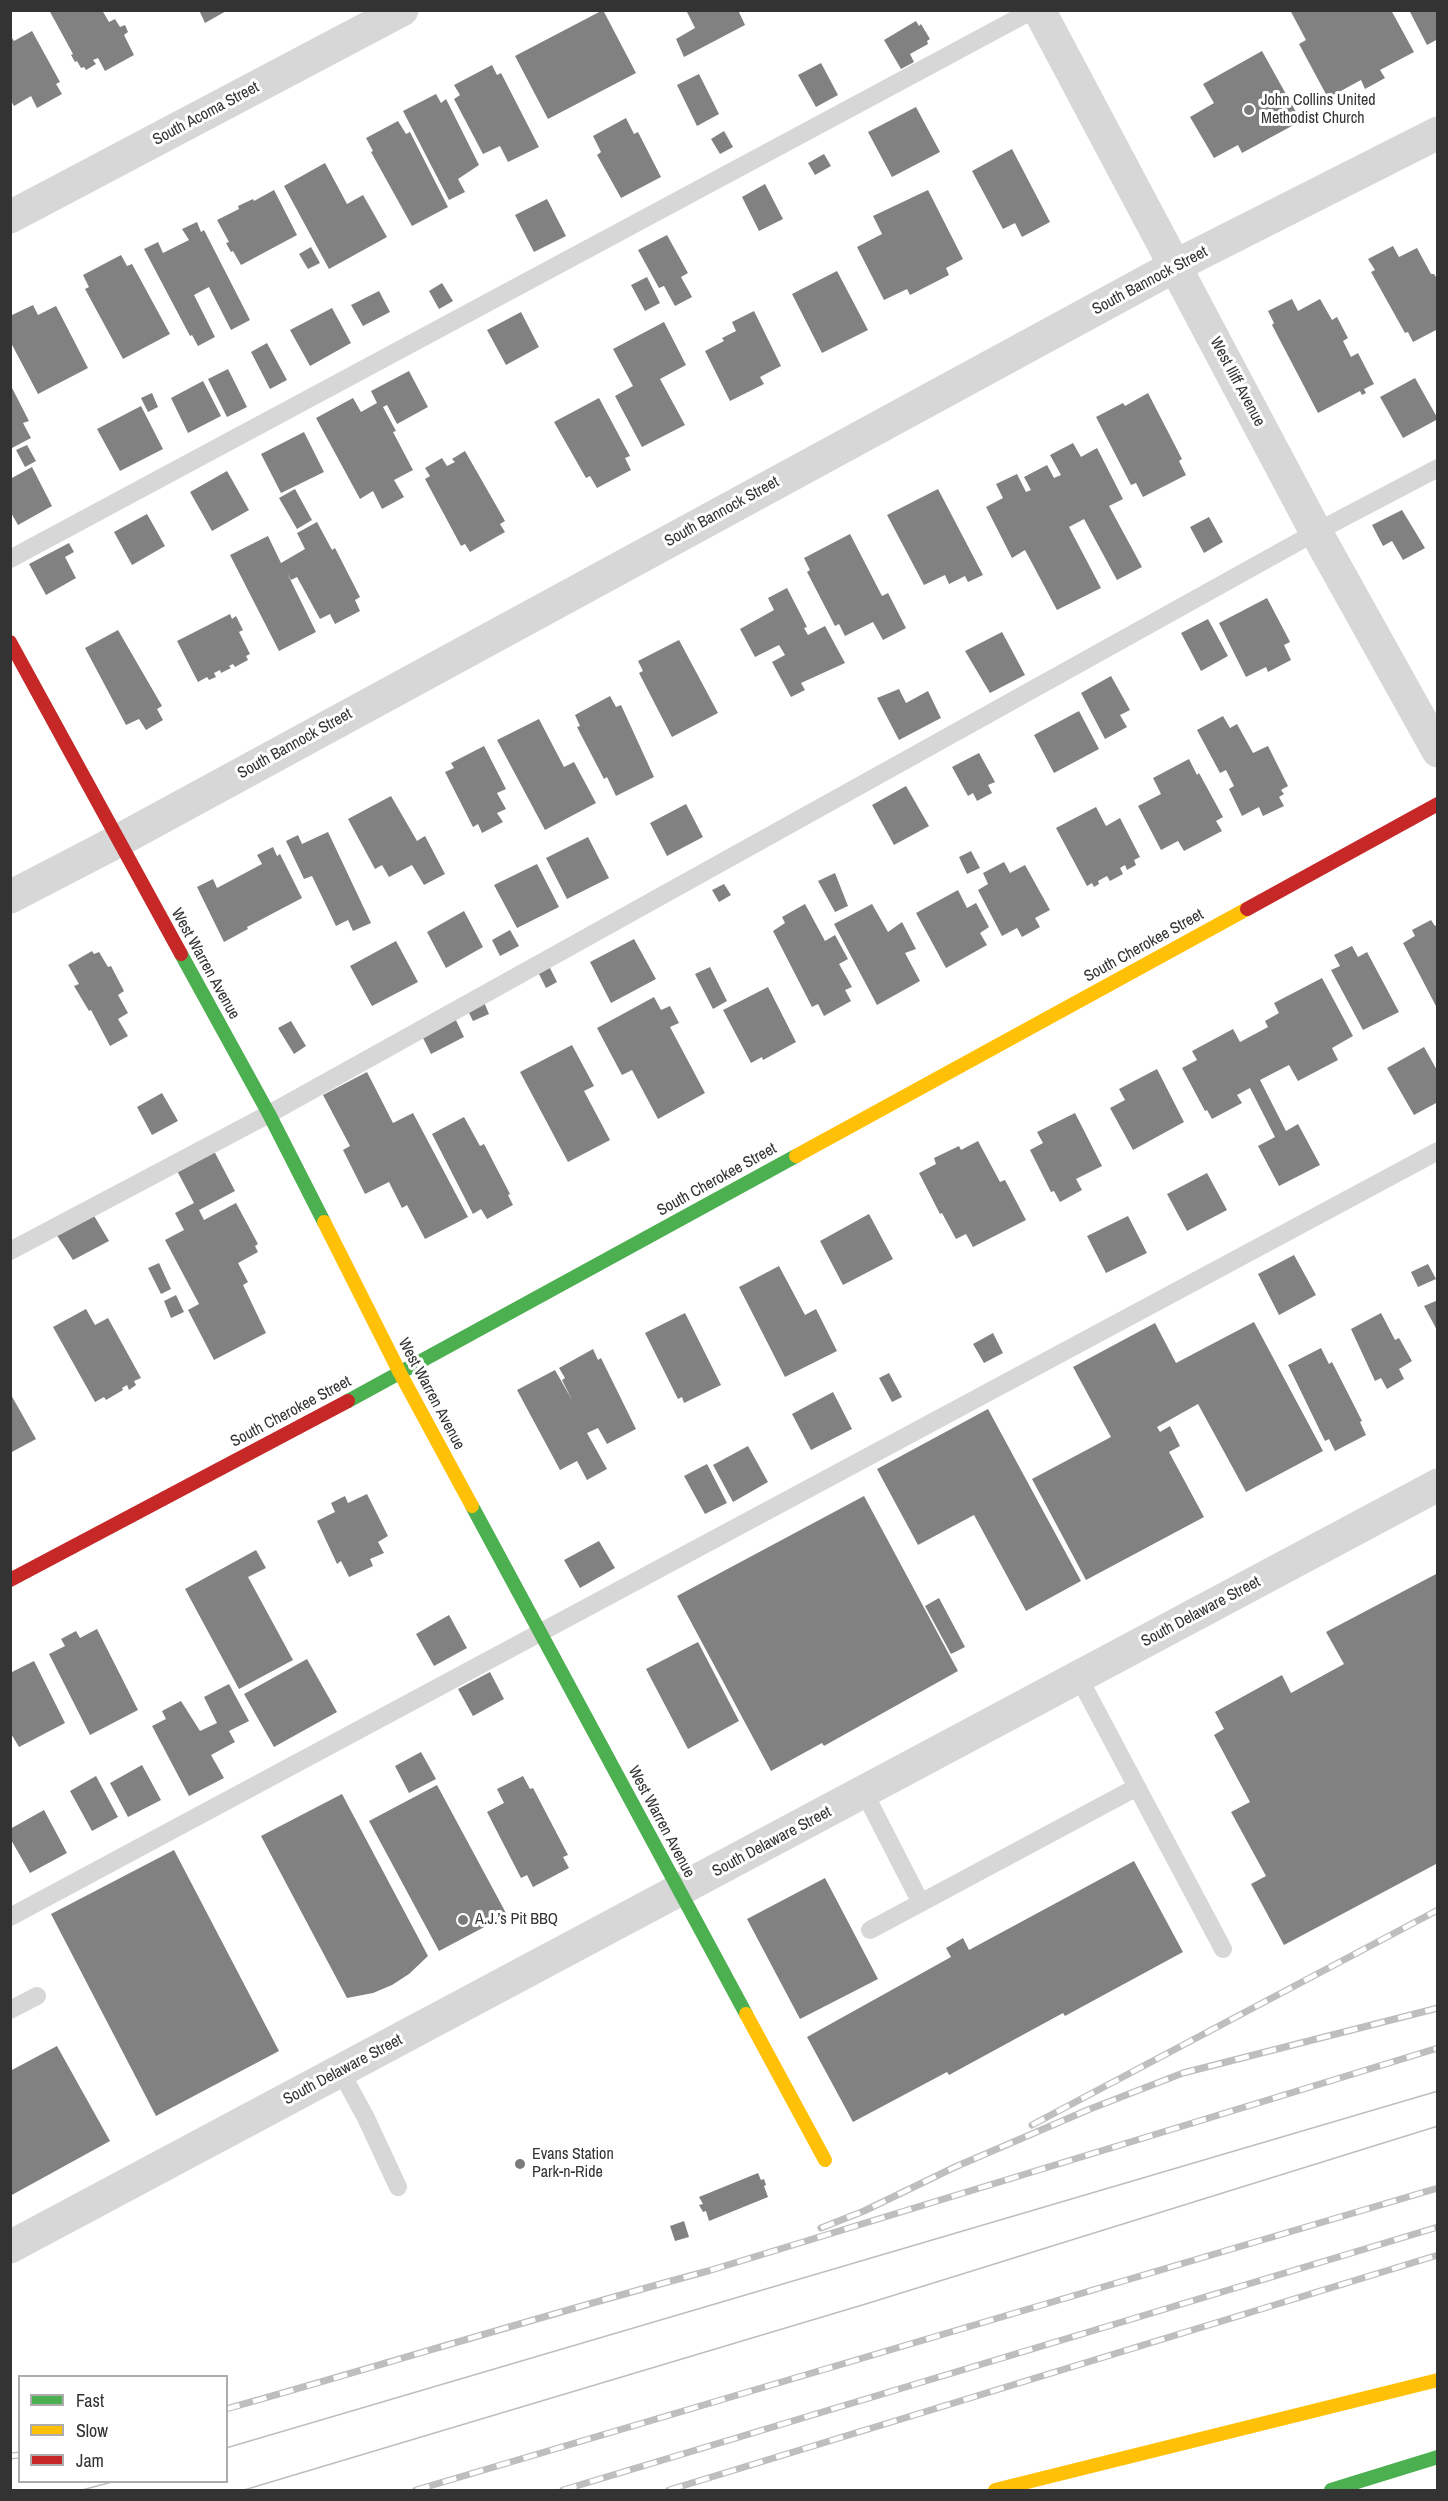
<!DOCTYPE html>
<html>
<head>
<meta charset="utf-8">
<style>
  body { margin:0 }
  #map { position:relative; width:1448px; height:2501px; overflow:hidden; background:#fff; font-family:"Archivo Narrow",sans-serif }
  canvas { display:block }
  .frame { position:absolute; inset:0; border:12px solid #333; pointer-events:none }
  .legend { position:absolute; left:18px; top:2375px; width:210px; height:108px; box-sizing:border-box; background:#fff; border:2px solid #adadad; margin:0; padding:8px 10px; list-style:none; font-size:18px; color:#333 }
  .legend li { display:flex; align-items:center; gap:12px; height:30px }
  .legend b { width:30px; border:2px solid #adadad }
</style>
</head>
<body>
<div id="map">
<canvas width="1448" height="2501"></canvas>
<div class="frame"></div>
<ul class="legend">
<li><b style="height:8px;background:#4caf50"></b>Fast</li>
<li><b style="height:8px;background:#ffc107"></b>Slow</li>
<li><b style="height:8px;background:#c62828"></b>Jam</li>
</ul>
</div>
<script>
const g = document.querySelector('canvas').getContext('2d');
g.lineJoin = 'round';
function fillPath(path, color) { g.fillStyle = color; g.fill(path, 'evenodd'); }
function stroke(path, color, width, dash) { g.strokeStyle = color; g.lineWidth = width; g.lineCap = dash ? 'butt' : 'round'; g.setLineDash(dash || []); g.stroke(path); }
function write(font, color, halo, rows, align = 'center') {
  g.font = font + ' "Archivo Narrow",sans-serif'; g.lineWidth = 6; g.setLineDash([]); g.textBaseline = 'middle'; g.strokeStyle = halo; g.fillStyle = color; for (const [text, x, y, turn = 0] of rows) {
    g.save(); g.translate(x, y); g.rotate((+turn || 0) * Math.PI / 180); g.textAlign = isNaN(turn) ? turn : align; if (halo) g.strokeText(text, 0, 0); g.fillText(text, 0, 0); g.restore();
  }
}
const building = new Path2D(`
  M49,10H102L109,22L115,19L120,27L125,25L128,32L124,35L134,55L105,71L98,58L93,60L96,64L86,70L84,67L81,68L77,61L75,62L71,55L73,54Z
  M199,10H228L205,23Z
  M603,10L636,73L548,119L515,56Z
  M686,10H738L745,25L684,57L676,39L695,28Z
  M1290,10H1391L1414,52L1380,70L1385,78L1365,89L1361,80L1328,98L1299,44L1306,40Z
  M1409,10H1438V39L1427,45Z
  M916,21L919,26L921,24L930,39L927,41L928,44L910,54L914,62L901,69L884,40Z
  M32,31L60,82L56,84L62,94L37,108L31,96L14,106L10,99V35L14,41Z
  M1262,51L1301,121L1242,153L1238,145L1214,158L1190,117L1214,103L1203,84Z
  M821,63L838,95L816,107L798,75Z
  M492,65L497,75L501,73L539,147L508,162L500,146L483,154L454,99L460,95L454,85Z
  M699,74L719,114L697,126L677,85Z
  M436,94L441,103L446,99L479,165L458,179L465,192L449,200L403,111Z
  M916,107L940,152L892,177L868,132Z
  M626,118L634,134L638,132L661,177L621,198L597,155L601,152L593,136Z
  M398,121L406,134L410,132L448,207L412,226L371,152L373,151L366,138Z
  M724,131L733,147L720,154L711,139Z
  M1012,149L1050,222L1022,237L1015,223L1003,229L972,171Z
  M824,154L831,166L815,175L808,163Z
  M325,163L347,204L363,195L387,237L329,269L284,186Z
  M765,184L783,219L759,231L742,197Z
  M274,190L297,235L241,265L233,251L231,252L226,243L229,242L217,220L239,209L238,206L253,199L254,201Z
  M928,190L963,259L946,268L949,275L910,295L907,289L884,300L857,247L882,234L873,216Z
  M547,199L566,236L534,252L515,215Z
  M197,222L201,232L204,230L250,320L231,330L209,287L194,295L215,337L198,346L192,335L190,336L144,249L158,242L163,253L189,240L182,229Z
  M667,235L688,273L681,277L692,297L675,306L664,286L659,288L638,250Z
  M1393,246L1399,257L1417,248L1431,274H1434L1438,280V329L1413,342L1408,332L1405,333L1371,272L1375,270L1368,259Z
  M311,247L320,263L308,269L299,254Z
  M121,255L127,266L132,264L170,334L123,359L85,289L89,287L83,275Z
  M837,271L868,330L822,353L792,294Z
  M647,277L660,303L645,311L631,285Z
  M442,283L453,301L439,309L429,291Z
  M379,291L390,312L363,326L351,305Z
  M1292,299L1298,311L1320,299L1332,320L1337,317L1348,338L1343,341L1351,357L1358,353L1374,384L1364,389L1366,393L1362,395L1360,391L1318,413L1272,325L1274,323L1268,311Z
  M33,305L38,315L56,306L88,368L38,394L10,341V316Z
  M332,308L351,343L310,366L290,330Z
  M754,311L781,366L760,377L764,384L730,401L705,351L724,341L722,338L736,331L732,322Z
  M521,312L539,347L506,365L487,330Z
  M664,322L686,365L660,379L685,425L642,447L615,396L633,386L613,349Z
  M267,343L287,380L270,389L251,352Z
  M228,369L247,407L227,417L208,379Z
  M409,371L428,407L397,424L387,405L383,407L396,431L393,432L413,470L394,480L404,497L382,509L373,491L360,499L316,418L353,398L361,412L377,403L371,391Z
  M1415,378L1438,419L1403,438L1380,397Z
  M203,381L221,416L188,433L171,398Z
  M10,384L29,421L23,423L31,438L10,449Z
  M152,393L158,407L148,412L141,398Z
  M1148,393L1182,459L1179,461L1186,475L1143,497L1136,483L1131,485L1096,417L1123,403L1125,406Z
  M599,398L630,456L625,458L631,470L597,488L590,476L586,478L554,422Z
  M141,406L163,449L120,471L97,429Z
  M304,432L324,472L281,493L261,454Z
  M1073,443L1081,457L1097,448L1123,499L1109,506L1142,567L1117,580L1084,519L1069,527L1101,588L1057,610L1025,550L1012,558L986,507L1003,498L996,484L1017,474L1026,492L1031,490L1024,477L1047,465L1054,478L1061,475L1050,455Z
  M27,445L36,461L25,467L16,450Z
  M465,451L505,521L500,524L505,532L470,552L465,544L461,546L425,479L430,476L425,468L442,458L447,466L455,462L452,459Z
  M32,467L52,506L18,525L10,511V479Z
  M227,471L249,510L212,531L190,492Z
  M295,489L312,520L297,529L279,498Z
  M938,489L983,575L968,582L965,576L949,584L945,575L924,585L887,515Z
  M1402,510L1425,548L1403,560L1392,541L1383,546L1372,525Z
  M147,514L165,546L132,565L114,532Z
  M1209,517L1223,542L1204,553L1190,527Z
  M317,522L332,550L335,548L360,597L355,600L360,611L335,624L330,614L320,619L297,577L291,580L287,573L316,632L279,651L230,555L268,536L281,563L305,549L297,533Z
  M850,534L882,596L888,593L906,628L883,640L873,622L845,636L839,624L835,626L807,572L810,570L804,558Z
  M69,543L74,552L65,557L76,578L46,595L29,564Z
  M787,588L807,627L804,628L808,635L825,626L845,663L801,683L805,690L791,697L772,662L785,655L779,645L755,657L740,629L774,610L768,598Z
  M1267,598L1288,638L1290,642L1284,645L1291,660L1268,672L1266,667L1246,677L1219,623Z
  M230,614L232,619L236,616L243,630L239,632L250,654L246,656L248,660L235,667L233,664L229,666L231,668L221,673L220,670L214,673L216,677L209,680L207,677L198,682L177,641Z
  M1208,619L1228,656L1201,671L1181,633Z
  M118,630L162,706L157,709L163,720L146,730L139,719L126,725L85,648Z
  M1002,632L1025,675L990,693L965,651Z
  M679,640L718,713L672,737L639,673L643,671L638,661Z
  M1111,676L1130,710L1120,715L1127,727L1105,739L1081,693Z
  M899,689L906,703L928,691L941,718L899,740L877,698Z
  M610,696L616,707L621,705L654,777L616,796L607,777L604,779L577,727L580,726L575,715Z
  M1079,711L1099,749L1054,773L1034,735Z
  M1223,716L1230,728L1237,724L1253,753L1268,746L1288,786L1281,790L1284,794L1279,797L1284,806L1263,816L1259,807L1242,816L1229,789L1234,786L1226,770L1220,773L1197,730Z
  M539,719L564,767L574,762L596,803L545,830L497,740Z
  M484,746L506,789L497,793L506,809L497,813L503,822L482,833L478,824L473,827L445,772L454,768L451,763Z
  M979,753L995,782L988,785L992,793L977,801L973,793L968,796L952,767Z
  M1189,759L1197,775L1199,773L1223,817L1216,821L1222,831L1184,851L1178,841L1161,850L1138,806L1161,794L1153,778Z
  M906,786L929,826L894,845L872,805Z
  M391,796L417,841L425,836L445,874L424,885L412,865L389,877L382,865L375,869L348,819Z
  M686,804L703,837L667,856L650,823Z
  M1096,807L1106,826L1120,818L1140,857L1134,860L1136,865L1127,870L1125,865L1120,868L1123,874L1110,881L1107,876L1098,881L1099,884L1094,887L1092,883L1087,886L1056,828Z
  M328,832L371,923L353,931L348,920L336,926L312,876L304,879L286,841L298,835L302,844Z
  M588,837L609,878L567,899L546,858Z
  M273,847L277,856L280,854L302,898L247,927L248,929L224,942L197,887L213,879L217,888L262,864L257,855Z
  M971,851L980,868L967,874L959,857Z
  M1004,862L1010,873L1025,865L1050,910L1035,918L1040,927L1022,937L1017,928L1002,936L978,890L988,884L983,873Z
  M537,864L559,907L517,928L494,885Z
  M835,873L848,906L835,912L818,881Z
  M724,884L731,895L719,902L712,890Z
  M958,890L967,908L976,903L989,927L980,933L987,945L946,968L916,913Z
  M805,904L825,941L835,935L848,959L839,964L852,987L845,990L851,1001L824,1016L818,1004L812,1007L773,931L785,923L782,917Z
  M872,904L888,932L902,922L916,949L905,953L920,981L877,1005L834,924Z
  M464,911L483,947L446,968L427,932Z
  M1431,920L1435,926L1438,924V1010L1403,943L1415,936L1412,930Z
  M510,930L519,946L500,956L492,940Z
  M634,939L656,979L611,1003L590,962Z
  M396,941L418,982L372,1006L350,966Z
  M1352,946L1358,957L1367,952L1399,1012L1363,1030L1331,970L1340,966L1334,955Z
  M92,951L94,954L99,952L108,967L111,966L124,991L118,995L128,1013L118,1019L128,1036L110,1046L91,1010L89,1011L74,986L79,984L68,965Z
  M549,966L557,982L546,988L538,972Z
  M710,967L727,1001L713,1009L695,974Z
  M1322,978L1353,1036L1332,1048L1338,1060L1298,1081L1289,1065L1260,1080L1286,1131L1298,1124L1320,1165L1279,1186L1258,1146L1275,1137L1250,1088L1237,1095L1242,1103L1212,1119L1207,1110L1205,1111L1182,1068L1197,1060L1192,1051L1233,1029L1240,1042L1268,1027L1265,1021L1279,1013L1274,1003Z
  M768,987L796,1042L763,1060L762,1057L751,1063L723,1010Z
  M654,997L661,1010L670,1006L679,1023L670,1027L705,1093L658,1119L632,1070L622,1075L597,1028Z
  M484,1002L489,1014L473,1021L467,1009Z
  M453,1014L464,1037L431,1054L420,1032Z
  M291,1021L306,1046L294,1054L278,1028Z
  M572,1045L594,1086L584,1091L610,1140L568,1162L520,1072Z
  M1424,1047L1438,1072V1102L1414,1115L1387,1068Z
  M1157,1069L1184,1122L1133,1150L1110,1108L1125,1100L1119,1089Z
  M367,1072L393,1123L413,1113L468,1217L425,1239L407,1205L402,1208L389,1182L365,1194L343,1150L350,1146L323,1095Z
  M162,1093L178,1121L152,1135L137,1107Z
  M1075,1113L1102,1166L1076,1179L1082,1190L1060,1202L1054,1191L1051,1192L1030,1150L1043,1143L1037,1132Z
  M464,1117L480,1146L484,1144L510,1194L508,1195L513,1205L487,1219L481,1209L473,1214L432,1134Z
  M978,1141L1000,1182L1005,1180L1026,1220L973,1247L966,1234L956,1239L942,1213L940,1214L919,1173L936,1164L934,1158L959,1146L961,1150Z
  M213,1149L235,1191L199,1210L204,1220L236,1203L258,1244L255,1246L258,1252L238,1263L248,1282L243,1285L266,1333L214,1360L188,1310L199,1304L165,1240L184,1230L175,1213L194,1203L176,1169Z
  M1207,1173L1227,1210L1187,1231L1167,1194Z
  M93,1214L109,1241L73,1260L56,1234Z
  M869,1214L893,1259L843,1285L820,1241Z
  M1128,1216L1147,1253L1106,1273L1087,1236Z
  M1294,1255L1316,1295L1279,1315L1258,1274Z
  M159,1263L171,1289L161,1294L148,1268Z
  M1428,1264L1436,1279L1418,1287L1411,1272Z
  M779,1266L805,1315L816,1309L837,1351L785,1377L739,1287Z
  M176,1295L184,1312L171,1318L164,1301Z
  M1438,1300V1332L1424,1306Z
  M86,1309L95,1325L108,1318L141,1378L134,1381L136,1385L129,1390L127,1385L122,1388L123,1390L106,1400L104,1397L95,1402L53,1327Z
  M685,1313L721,1385L684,1403L682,1397L678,1399L645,1333Z
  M1381,1313L1395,1340L1399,1338L1412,1361L1399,1369L1404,1379L1387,1389L1381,1378L1375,1381L1351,1329Z
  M1254,1322L1323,1451L1246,1492L1198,1404L1157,1427L1160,1432L1170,1426L1180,1446L1169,1452L1204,1517L1086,1580L1032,1479L1111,1437L1073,1367L1155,1323L1176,1363Z
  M993,1333L1003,1353L984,1363L973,1344Z
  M1321,1348L1329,1364L1332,1362L1362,1421L1360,1422L1366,1435L1335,1451L1329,1439L1325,1441L1288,1365Z
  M593,1349L598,1360L601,1358L636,1429L607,1444L598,1428L587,1433L607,1469L587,1480L577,1461L560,1470L517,1390L555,1370L572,1400L562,1380L565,1378L559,1368Z
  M889,1373L902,1397L892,1402L879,1378Z
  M833,1392L852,1429L811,1450L792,1414Z
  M10,1393L36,1439L10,1453Z
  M988,1409L1081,1581L1026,1611L974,1515L918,1545L877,1469Z
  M748,1446L768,1482L733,1502L713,1465Z
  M707,1464L727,1503L705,1514L684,1476Z
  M367,1494L388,1536L378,1542L384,1553L370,1559L373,1566L349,1577L341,1561L337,1564L317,1521L335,1512L331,1503L345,1496L348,1503Z
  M864,1496L958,1671L824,1746L822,1743L771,1771L677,1596Z
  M599,1541L615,1568L580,1588L564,1560Z
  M256,1550L266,1568L248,1577L293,1660L239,1689L185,1589Z
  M1438,1573V1863L1284,1945L1251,1884L1266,1876L1231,1812L1250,1802L1214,1735L1224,1729L1215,1712L1282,1675L1291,1693L1344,1664L1326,1632Z
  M939,1598L965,1647L951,1654L925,1606Z
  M449,1615L467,1648L434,1666L416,1634Z
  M97,1629L138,1710L90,1735L49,1654L65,1646L61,1639L76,1631L80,1638Z
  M698,1642L739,1721L688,1749L646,1669Z
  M307,1659L337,1712L274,1747L244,1694Z
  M34,1661L65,1723L19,1747L10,1732V1673Z
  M490,1672L504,1699L473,1716L458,1689Z
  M229,1684L249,1721L229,1731L235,1742L211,1755L224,1778L189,1796L152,1726L166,1719L162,1711L181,1701L200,1731L217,1723L204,1697Z
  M421,1752L436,1779L409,1793L395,1766Z
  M142,1765L161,1800L128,1817L110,1783Z
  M96,1776L118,1817L92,1831L70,1791Z
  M523,1776L530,1789L533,1788L568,1855L563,1857L569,1868L533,1887L527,1875L521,1878L487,1812L504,1803L497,1789Z
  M437,1785L507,1915L439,1951L369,1821Z
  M342,1794L428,1956L409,1974L392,1985L373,1993L347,1998L261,1836Z
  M44,1810L67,1853L30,1873L10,1838V1829Z
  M174,1850L279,2051L156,2116L51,1914Z
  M1134,1861L1183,1952L1065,2016L1063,2013L949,2075L947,2072L853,2122L807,2037L951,1957L946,1948L963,1938L969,1950Z
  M825,1878L878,1979L800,2019L747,1919Z
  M57,2046L110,2141L10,2196V2071Z
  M758,2173L761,2180L764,2179L766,2185L764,2186L768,2197L709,2221L706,2211L703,2212L699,2205L703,2204L699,2197Z
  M684,2221L689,2237L675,2241L670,2226Z`);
const lane = new Path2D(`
  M10,559L1033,10
  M10,1251L269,1114L1316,532L1438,468
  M1079,1678L1223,1949
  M864,1792L921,1903
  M10,1917L1438,1151
  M870,1930L1137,1787
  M10,2010L37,1996
  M341,2072L366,2118L398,2187`);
const street = new Path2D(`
  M1039,10L1316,532L1438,751
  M10,217L402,10
  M10,897L118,841L1175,266L1438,133
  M10,2247L1438,1485`);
const fast = new Path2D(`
  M181,954L269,1114L324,1222
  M348,1401L796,1156
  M472,1506L746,2014
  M1331,2490L1438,2457`);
const slow = new Path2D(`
  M796,1156L1247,909
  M324,1222L400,1373L472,1506
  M746,2014L825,2160
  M995,2490L1438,2380`);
const jam = new Path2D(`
  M10,642L181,954
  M1247,909L1438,804
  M10,1580L348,1401`);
const tram = new Path2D(`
  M226,2448L1438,2091
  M82,2490L112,2482
  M244,2490L869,2303L1438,2126`);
const rail = new Path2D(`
  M1032,2125L1438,1910
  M821,2228L864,2211L955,2167L1090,2109L1183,2073L1438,2008
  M226,2409C387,2364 547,2314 708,2271L1438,2048
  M10,2456L20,2455
  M416,2490L1438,2188
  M563,2490L1438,2227
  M669,2490L1438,2255`);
const markers = [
  [1249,110,6,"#7a7a7a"],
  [463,1920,6,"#7a7a7a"],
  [520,2164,6,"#7a7a7a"]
];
const poiNames = [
  ["John Collins United",1261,101],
  ["Methodist Church",1261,119],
  ["A.J.’s Pit BBQ",475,1920],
  ["Evans Station",532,2155],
  ["Park-n-Ride",532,2173]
];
const streetNames = [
  ["South Acoma Street",206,114,-28],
  ["South Bannock Street",1150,281,-28],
  ["West Iliff Avenue",1237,382,62],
  ["South Bannock Street",722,512,-29],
  ["South Bannock Street",295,744,-29],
  ["South Cherokee Street",1144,946,-29],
  ["West Warren Avenue",205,964,61],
  ["South Cherokee Street",717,1180,-29],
  ["West Warren Avenue",431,1394,62],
  ["South Cherokee Street",291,1412,-28],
  ["South Delaware Street",1201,1612,-28],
  ["West Warren Avenue",661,1822,62],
  ["South Delaware Street",772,1842,-28],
  ["South Delaware Street",343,2070,-28]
];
fillPath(building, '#818181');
stroke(lane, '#d7d7d7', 18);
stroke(street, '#d7d7d7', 33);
stroke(fast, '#4caf50', 14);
stroke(slow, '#ffc107', 14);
stroke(jam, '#c62828', 14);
stroke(tram, '#bebebe', 1.5);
stroke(rail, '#bebebe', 7);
stroke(rail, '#fff', 4.5, [14]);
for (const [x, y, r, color] of markers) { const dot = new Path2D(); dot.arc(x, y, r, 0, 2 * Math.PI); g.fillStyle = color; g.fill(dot); stroke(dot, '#fff', 2); }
write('16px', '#333', '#fff', poiNames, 'left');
write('16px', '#333', '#fff', streetNames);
</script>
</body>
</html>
